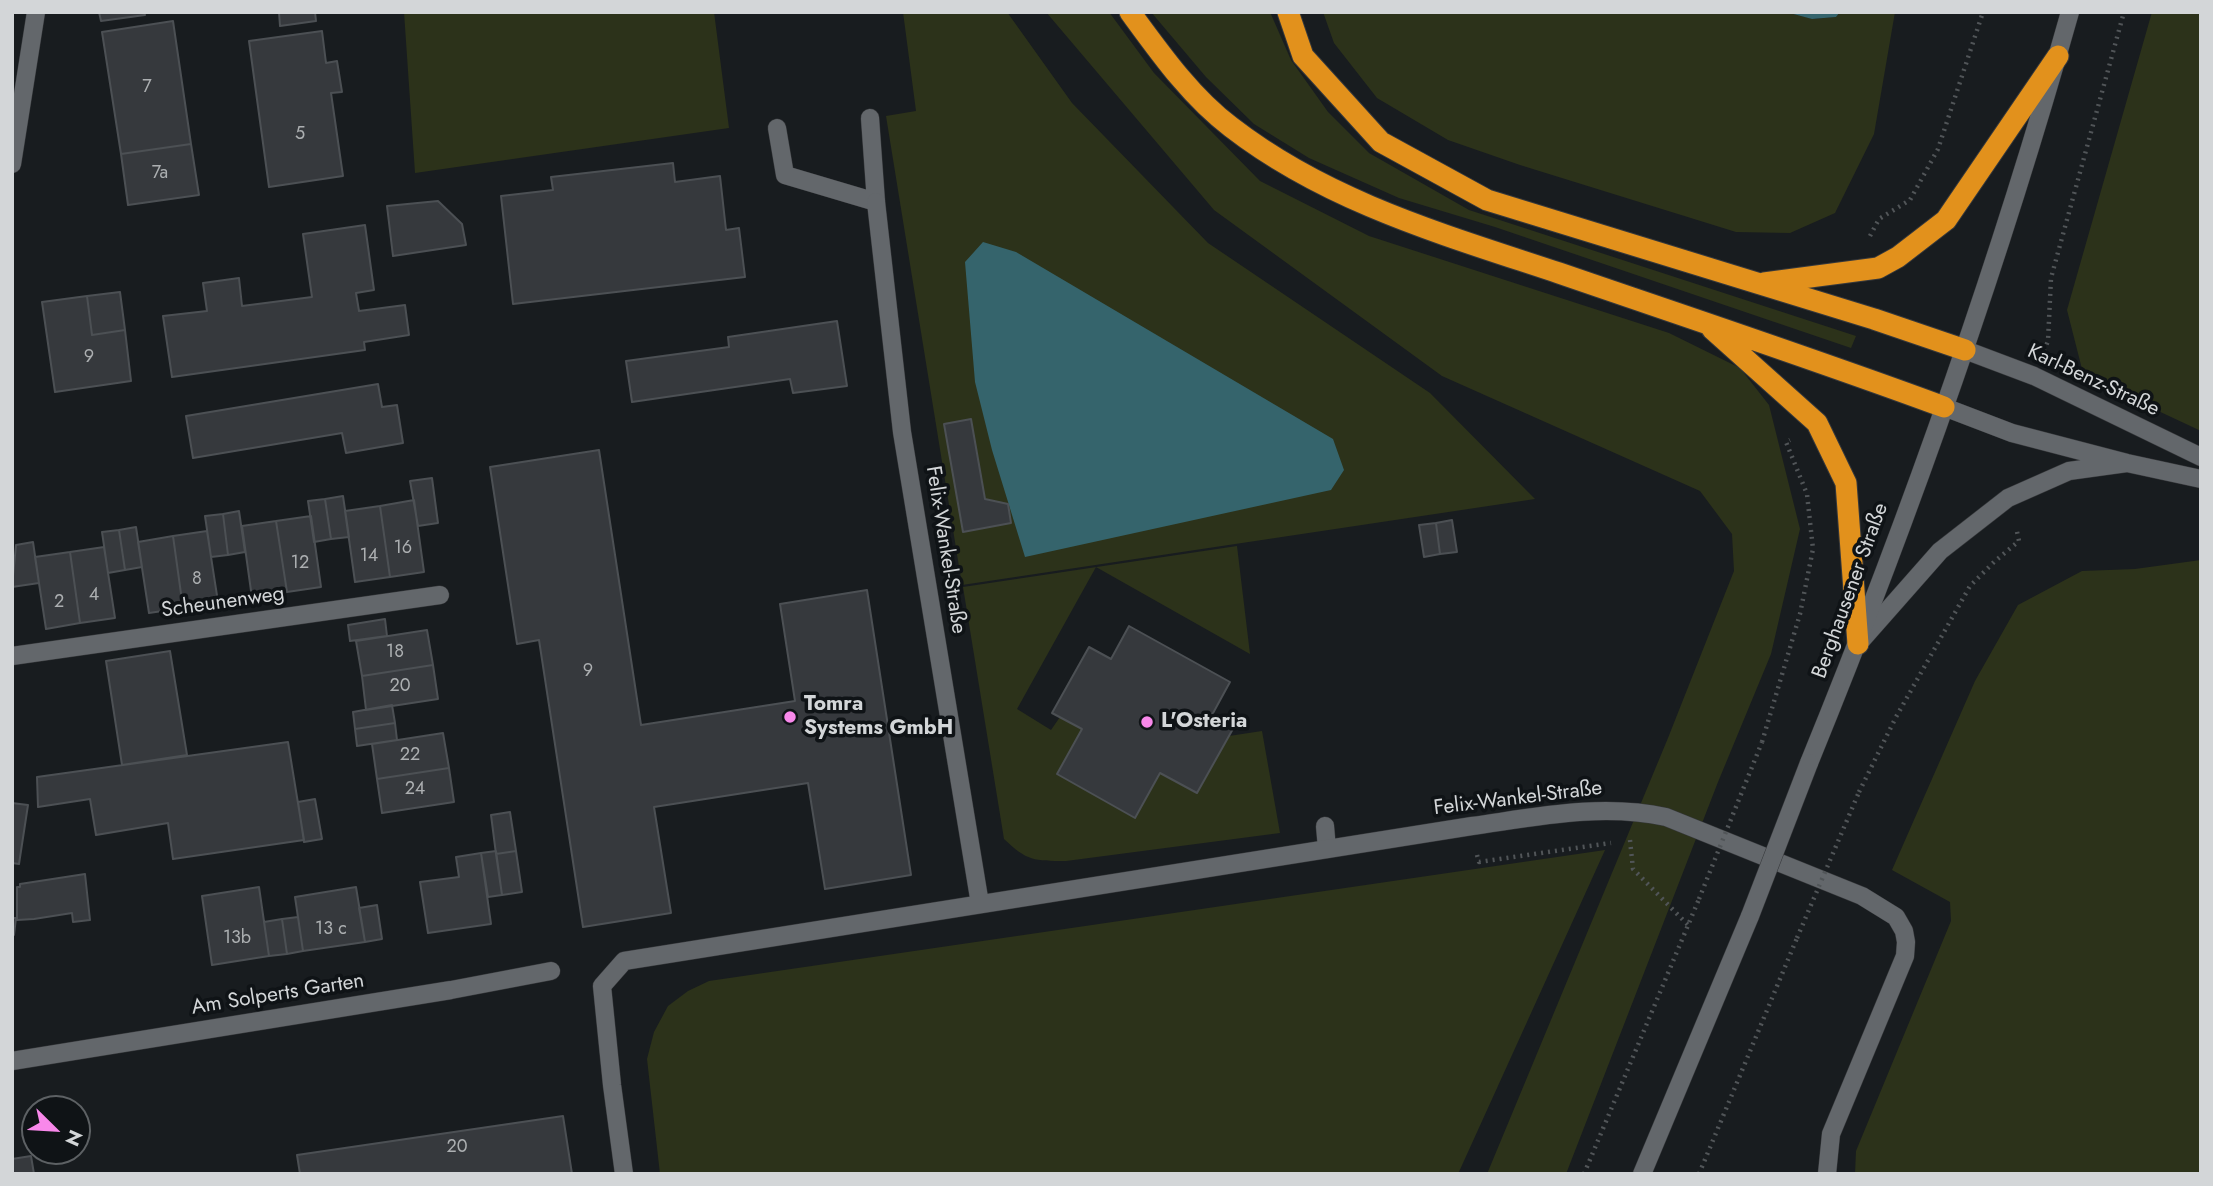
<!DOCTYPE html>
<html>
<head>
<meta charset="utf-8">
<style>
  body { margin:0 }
  #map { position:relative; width:2213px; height:1186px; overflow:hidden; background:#181c1f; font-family:Jost,sans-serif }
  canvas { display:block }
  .frame { position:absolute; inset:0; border:14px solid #d3d6d8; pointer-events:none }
  .north { position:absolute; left:21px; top:1095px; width:70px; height:70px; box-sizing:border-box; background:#0f1316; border:2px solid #5d6164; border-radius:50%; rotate:114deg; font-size:19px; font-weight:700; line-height:28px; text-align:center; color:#d3d6d8 }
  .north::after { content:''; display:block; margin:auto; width:24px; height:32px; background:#f888ea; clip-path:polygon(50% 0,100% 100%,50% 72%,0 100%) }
</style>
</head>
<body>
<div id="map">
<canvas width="2213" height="1186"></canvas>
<div class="frame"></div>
<div class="north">N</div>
</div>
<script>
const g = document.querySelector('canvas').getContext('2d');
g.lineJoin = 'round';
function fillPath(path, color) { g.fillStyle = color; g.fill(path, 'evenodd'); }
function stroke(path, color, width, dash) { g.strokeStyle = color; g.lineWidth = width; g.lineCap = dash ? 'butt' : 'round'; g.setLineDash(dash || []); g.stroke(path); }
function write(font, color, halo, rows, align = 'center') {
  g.font = font + ' Jost,sans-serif'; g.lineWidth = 7; g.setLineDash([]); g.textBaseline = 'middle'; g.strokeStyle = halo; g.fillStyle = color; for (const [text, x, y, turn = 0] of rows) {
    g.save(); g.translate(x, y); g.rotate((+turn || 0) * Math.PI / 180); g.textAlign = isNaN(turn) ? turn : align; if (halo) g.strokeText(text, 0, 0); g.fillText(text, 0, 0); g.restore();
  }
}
const green = new Path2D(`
  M404,12H714L729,128L415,173Z
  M903,12H1007L1072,103L1208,243L1430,393L1535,499L962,585L886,116L916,111Z
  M1046,12H1109L1154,73L1260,181L1369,236L1669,333L1740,368L1769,405L1800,529L1771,654L1718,782L1566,1174H1487L1668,738L1734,571L1732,534L1700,491L1442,376L1214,210Z
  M1151,12H1270L1291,60L1328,112L1369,153L1469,210L1856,336L1851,348L1495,227L1399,198L1309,158L1254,124L1206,77Z
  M1323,12H1786L1813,19L1836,17L1840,12H1895L1874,134L1835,213L1790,233L1736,232L1520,165L1448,140L1377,98L1334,43Z
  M2152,12H2201V431L2137,401L2082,369L2067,310Z
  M1237,546L1250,654L1096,567L1017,709L1051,730L1060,717L1082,729L1057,774L1135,817L1160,773L1197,793L1229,736L1262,731L1280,833L1066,861C1034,861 1027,861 1004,839L963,587Z
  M2201,560V1174H1855L1856,1151L1951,921L1950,902L1892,870L1975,681L2018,605L2082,571L2135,569Z
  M1605,850L1458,1174H660L647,1059L654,1032L668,1006L688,991L709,981Z`);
const water = new Path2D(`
  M1786,12H1840L1836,17L1812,19Z
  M983,242L1016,252L1333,439L1344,470L1331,490L1025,557L992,450L975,382L965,262Z`);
const building = new Path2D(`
  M144,12L145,15L101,21L99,12Z
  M279,12H315L316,21L280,26Z
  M173,21L191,144L121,154L102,32Z
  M322,31L326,63L337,61L342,92L331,93L343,176L269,187L249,41Z
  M191,144L199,195L128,205L121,154Z
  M673,163L675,182L720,176L726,230L739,228L745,277L513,304L501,196L553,190L551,177Z
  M438,201L462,224L466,245L393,256L387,206Z
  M365,225L374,290L356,293L359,311L405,305L409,335L364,342L365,350L172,377L163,316L207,311L203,283L239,278L242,306L312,297L303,234Z
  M120,292L125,330L92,335L87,296Z
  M87,296L92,335L125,330L131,381L55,392L42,302Z
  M837,321L847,386L793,393L790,379L632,402L626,361L729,347L728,337Z
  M378,384L382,407L397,405L403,443L346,453L342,433L193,458L186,416Z
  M971,419L985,499L1008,504L1011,523L963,532L944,424Z
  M599,450L641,725L795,701L780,604L867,590L911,875L825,889L808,783L654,807L671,913L583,927L539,640L517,644L490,467Z
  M432,478L438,523L418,526L410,481Z
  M343,496L349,537L331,539L325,499Z
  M325,499L331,539L314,542L308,501Z
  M414,500L424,572L390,577L380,506Z
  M380,506L390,577L355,582L345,511Z
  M239,511L245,552L228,555L223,514Z
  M223,514L228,555L211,557L205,516Z
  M311,516L321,587L287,592L276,521Z
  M1452,520L1457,552L1440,554L1436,523Z
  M276,521L287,592L252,598L242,526Z
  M1436,523L1440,554L1424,557L1419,525Z
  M136,527L142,567L125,570L119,530Z
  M119,530L125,570L108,573L102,532Z
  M207,531L218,602L183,608L173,536Z
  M173,536L183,608L149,613L138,542Z
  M33,542L39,583L12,587L16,545Z
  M104,547L115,618L80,623L70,552Z
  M70,552L80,623L46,629L35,557Z
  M385,619L387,636L350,641L348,625Z
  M1129,626L1230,682L1212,715L1234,727L1197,793L1160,773L1135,818L1057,774L1082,729L1052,713L1089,647L1111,659Z
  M427,630L433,665L362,676L356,641Z
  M170,651L187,755L122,765L106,661Z
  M433,665L438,699L366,710L362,676Z
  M392,705L395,723L355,729L353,712Z
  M395,723L397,740L357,746L355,729Z
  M443,733L449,768L377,779L372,744Z
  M288,742L304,840L173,859L168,823L96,835L90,799L38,807L37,777Z
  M449,768L454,802L382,813L377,779Z
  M315,799L322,839L304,842L298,802Z
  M12,803L28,805L19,864L12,863Z
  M510,812L516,851L496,854L491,815Z
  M496,851L502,895L488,897L481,853Z
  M516,851L522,892L502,895L496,854Z
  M481,853L491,924L428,933L420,882L459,877L456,857Z
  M85,874L90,920L73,922L72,913L34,919L17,920V887H20V884Z
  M259,887L269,956L212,965L202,896Z
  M356,887L365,942L303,951L295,897Z
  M377,905L382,939L365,942L359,908Z
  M298,917L303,951L287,954L282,919Z
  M12,918H16L14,935H12Z
  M282,919L287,954L269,956L264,922Z
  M563,1116L572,1174H300L297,1155Z
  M31,1156L34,1174H12V1159Z`);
const path = new Path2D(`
  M1870,236L1879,219L1910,200L1938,149L1983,12
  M2044,351L2048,341L2051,278L2124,12
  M1762,742L1800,614L1813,549L1807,494L1786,442L1790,440
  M1859,792L1896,717L1970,586L1994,562L2019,541L2016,527
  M1630,840L1633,869L1688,925
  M1477,855L1479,862L1611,843
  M1584,1174L1699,899
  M1699,1174L1797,938`);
const lane = new Path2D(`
  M777,128L785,175L876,202L870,118
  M12,656L440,595
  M1325,826L1327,849`);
const street = new Path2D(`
  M12,164L36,12
  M876,202L902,432L980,904
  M1965,350L2034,376L2201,457
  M1944,407L2012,433L2127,463L2201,479
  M1858,644L1940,551L2008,498L2069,471L2127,463
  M12,1061L451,990L551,971
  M624,1174L612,1085L602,986L624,961L1472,826C1536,817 1601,803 1666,817L1862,896L1896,917L1904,931L1906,942L1905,956L1831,1134L1827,1174`);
const secondary = new Path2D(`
  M1809,763C1909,518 1998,267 2070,12
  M1642,1174L1750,916`);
const highway = new Path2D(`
  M1130,12C1160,53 1191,97 1231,127C1328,202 1445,235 1559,273C1687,317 1817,360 1944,407
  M1288,12L1303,56L1381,142L1487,200L1874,319L1965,350
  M1764,283L1878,268L1898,257L1946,220L2058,56
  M1712,329L1817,423L1846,483L1858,644`);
const pathBridge = new Path2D(`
  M1699,899L1762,742
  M1797,938L1859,792`);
const secondaryBridge = new Path2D(`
  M1750,916L1809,763`);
const markers = [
  [790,717,7,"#f888ea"],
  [1147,722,7,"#f888ea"]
];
const numberNames = [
  ["7",147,88],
  ["5",300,135],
  ["7a",160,174],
  ["9",89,358],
  ["16",403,549],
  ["14",369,557],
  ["12",300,564],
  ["8",197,580],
  ["4",94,596],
  ["2",59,603],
  ["18",395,653],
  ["9",588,672],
  ["20",400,687],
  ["22",410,756],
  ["24",415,790],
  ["13 c",331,930],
  ["13b",237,939],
  ["20",457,1148]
];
const streetNames = [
  ["Karl-Benz-Straße",2093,381,25],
  ["Felix-Wankel-Straße",945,550,81],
  ["Berghausener Straße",1851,591,-70],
  ["Scheunenweg",223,603,-8],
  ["Felix-Wankel-Straße",1518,799,-7],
  ["Am Solperts Garten",278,995,-9]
];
const poiNames = [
  ["Tomra",804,705],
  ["Systems GmbH",804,729],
  ["L'Osteria",1161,722]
];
fillPath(green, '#2c321a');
fillPath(water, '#35646c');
fillPath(building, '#36393d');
stroke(building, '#4c5054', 2);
stroke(lane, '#36383b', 19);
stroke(street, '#36383b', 19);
stroke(secondary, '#36383b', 19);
stroke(highway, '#36383b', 23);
stroke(path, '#515558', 4.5, [2, 5]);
stroke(lane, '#63676b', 18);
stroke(street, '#63676b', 18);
stroke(secondary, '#63676b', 18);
stroke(highway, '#e2911c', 21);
stroke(secondaryBridge, '#36383b', 19, []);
stroke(pathBridge, '#515558', 4.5, [2, 5]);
stroke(secondaryBridge, '#63676b', 18);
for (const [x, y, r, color] of markers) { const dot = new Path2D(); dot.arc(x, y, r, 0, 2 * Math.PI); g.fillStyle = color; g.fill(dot); stroke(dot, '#0f1316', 2.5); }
write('18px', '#acafb1', null, numberNames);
write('21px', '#d3d6d8', '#0f1316', streetNames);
write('bold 21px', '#d3d6d8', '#0f1316', poiNames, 'left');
</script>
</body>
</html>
